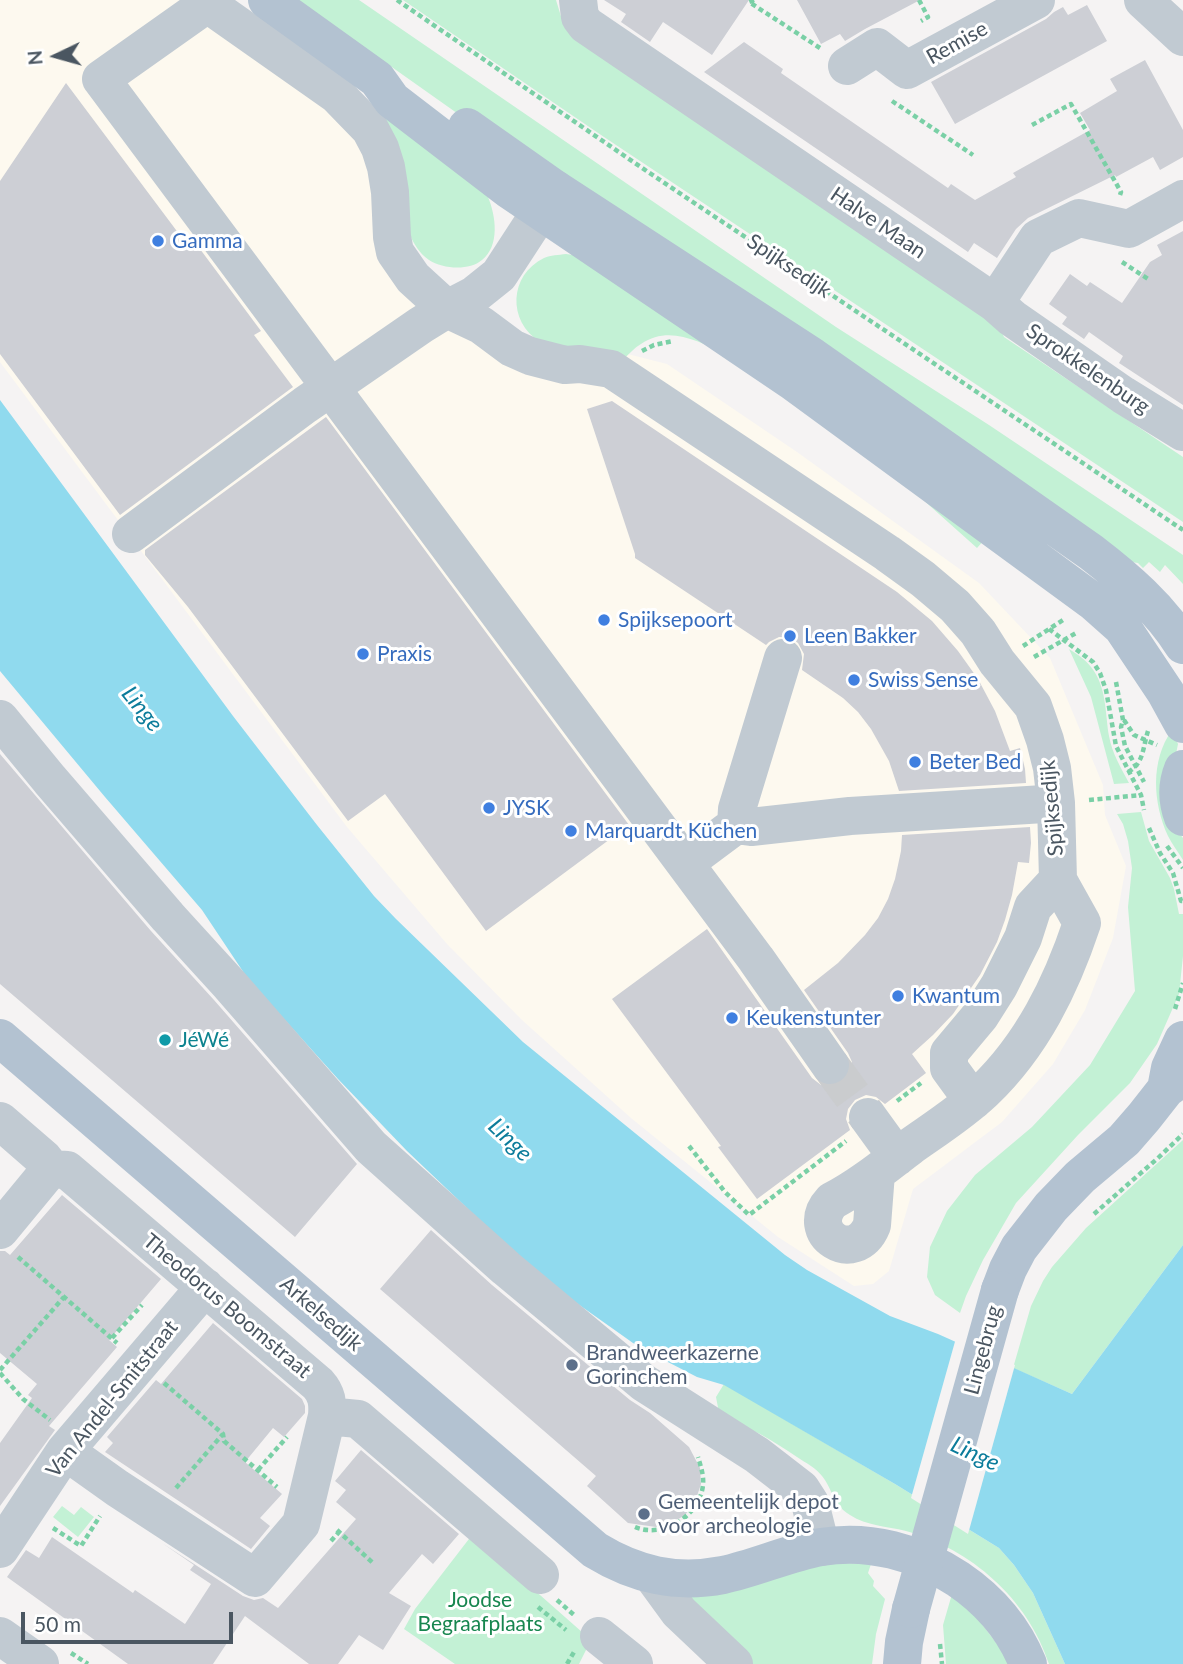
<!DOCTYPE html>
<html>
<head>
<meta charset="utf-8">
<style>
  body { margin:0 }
  #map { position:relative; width:1183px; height:1664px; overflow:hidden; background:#f5f3f3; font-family:Lato,sans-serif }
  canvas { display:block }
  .north { position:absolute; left:21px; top:21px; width:70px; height:70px; -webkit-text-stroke:5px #fff; paint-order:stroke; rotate:265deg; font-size:19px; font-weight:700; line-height:28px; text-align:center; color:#4a5661 }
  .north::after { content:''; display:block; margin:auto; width:24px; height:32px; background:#4a5661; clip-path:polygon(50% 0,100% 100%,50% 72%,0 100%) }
  .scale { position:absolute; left:21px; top:1612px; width:212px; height:32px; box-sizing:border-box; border:4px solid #4a5661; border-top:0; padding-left:9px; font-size:21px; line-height:24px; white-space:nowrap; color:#4a5661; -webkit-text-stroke:5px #fff; paint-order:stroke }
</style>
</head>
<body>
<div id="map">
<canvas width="1183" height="1664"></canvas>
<div class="north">N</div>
<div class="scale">50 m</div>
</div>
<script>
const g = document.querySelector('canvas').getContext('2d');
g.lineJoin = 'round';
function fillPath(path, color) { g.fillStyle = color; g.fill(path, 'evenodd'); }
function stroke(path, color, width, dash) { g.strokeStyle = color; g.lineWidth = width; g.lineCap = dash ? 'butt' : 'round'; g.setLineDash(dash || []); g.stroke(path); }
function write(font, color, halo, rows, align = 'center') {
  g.font = font + ' Lato,sans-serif'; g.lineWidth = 6; g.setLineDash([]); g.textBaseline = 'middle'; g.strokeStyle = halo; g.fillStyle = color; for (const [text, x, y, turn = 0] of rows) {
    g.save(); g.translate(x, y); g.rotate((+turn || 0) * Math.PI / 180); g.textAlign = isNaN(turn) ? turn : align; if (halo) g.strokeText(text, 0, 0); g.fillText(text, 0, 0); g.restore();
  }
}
const commercial = new Path2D(`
  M0,0H233L341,73L409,239L427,273L530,340L612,350L667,364L797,452L979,583L1050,658L1103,785L1105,815L1126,866L1113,938L1085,1010L1053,1064L1002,1122L913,1189L889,1271L873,1284L854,1286L778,1237L631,1118L522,1020L447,944L347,827L0,362Z`);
const green = new Path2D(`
  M297,0H359L836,327L989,425L1183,555V584L1165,565L1160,572L1149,562L1143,568L1138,563L1118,560L478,128Z
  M403,0H556L563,23L992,308L1004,337L1183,457V522L604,137Z
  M376,98L488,197C496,216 500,246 482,260C469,271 443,269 429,260C419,253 414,244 409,233Z
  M566,254L573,255L608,270L730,347L968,521L986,538L977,548L920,497L725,354C698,341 669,325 641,344C634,348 629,354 624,359C614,357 607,352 598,351C577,349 559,354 540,342C507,321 509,275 544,258C551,255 558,255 566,254Z
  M1069,649C1077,654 1086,660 1091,667C1107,687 1105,713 1109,736C1112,753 1121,768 1129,783L1114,784L1091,697Z
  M1172,730L1178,744L1174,764L1175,828L1183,838V860C1178,852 1172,844 1168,836C1153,803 1150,761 1172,730Z
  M1141,812L1149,841L1170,878L1174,889L1179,914H1183V956L1179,994L1157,1044L1130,1083L1078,1135L1016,1203L983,1260L966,1296L960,1313L935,1295L927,1277L930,1247L947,1211L975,1175L1032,1127L1090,1065L1135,991L1128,907L1132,868L1128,841L1123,824L1117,814Z
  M1183,1140V1245L1072,1394L1013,1368L1031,1306L1043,1281L1052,1267L1086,1228Z
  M724,1384L895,1484L999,1548L1014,1565L1033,1593L1065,1664H1049C1028,1599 971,1549 906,1531C886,1526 867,1526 850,1515C831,1503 834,1491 822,1476C816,1468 806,1463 797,1457C785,1449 773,1441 760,1434C748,1428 734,1423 720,1418L716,1397Z
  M62,1506L74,1515L81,1507L94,1517L78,1537L53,1517Z
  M472,1535L591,1640L579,1664H455L404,1629L415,1609Z
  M845,1563L871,1564L868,1573L874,1581L873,1586L885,1599L876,1634L872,1664H747L685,1607L689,1593L810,1565Z
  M952,1594L976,1616L1012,1664H946L943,1625Z`);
const water = new Path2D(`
  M0,400L233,716L317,825L374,896L396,919L523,1042L785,1255L807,1270L890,1316L938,1334L1072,1394L1183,1245V1664H1065L1033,1593L1014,1565L999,1548L895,1484L724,1385L697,1377L664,1360L633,1343L561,1292L490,1230L407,1151L338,1079L248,979L202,910L105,797L0,671Z`);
const pier = new Path2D(`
  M956,1338L1015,1365L968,1534L911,1498Z`);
const building = new Path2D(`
  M604,0H749L712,55L663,22L650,42L621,22L626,14Z
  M797,0H920L865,29L845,41L840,34L821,44Z
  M1087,5L1107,41L955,124L931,82L1046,19L1054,12L1063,7L1068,15Z
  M744,42L783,69L781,73L948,188L951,184L975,200L1016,177L1013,173L1090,130L1080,113L1117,91L1110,79L1145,60L1183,130V157L1160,170L1153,157L1116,177L1115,175L1028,218L1016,229L997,258L974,243L968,252L704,72Z
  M66,83L191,250L197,245L261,331L254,335L293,387L120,515L0,354V181Z
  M1183,231V405L1119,363L1123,356L1089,332L1084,339L1062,324L1067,317L1049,304L1070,274L1087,286L1090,282L1122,303L1150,262L1162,255L1157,245Z
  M612,401L897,592L932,621L958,651L978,679L995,711L1010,751L1020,748L1025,769L1026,783L899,791L889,761L871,729L858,712L843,698L802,670L804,654L798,643L790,637H779L769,642L766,645L635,558V554L587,409Z
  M326,417L629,825L486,931L385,794L348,821L188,607L145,555V550Z
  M0,754L151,931L214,1000L357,1164L295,1237L0,984Z
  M1030,827L1031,843L1029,863L1018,862L1012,895L1005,920L997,942L980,975L953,1014L933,1035L912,1054L926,1073L885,1104L876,1097L866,1095L855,1100L848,1109L846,1119L850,1130L757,1199L718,1147L721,1146L612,999L707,929L812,1078L821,1085L831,1087L842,1083L850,1074L852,1062L848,1053L804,990L838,963L865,935L878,918L888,899L895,879L901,851L902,835Z
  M62,1195L161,1279L109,1340L117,1347L49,1426L55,1430L0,1506V1443L32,1398L28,1395L37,1384L0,1353V1251H5L10,1255Z
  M431,1230L492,1285L630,1400L650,1413L689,1447L700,1468L701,1484L695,1502L685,1515L675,1521L656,1527L628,1523L587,1486L596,1476L380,1289Z
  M213,1323L302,1399L305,1406V1413L284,1437L273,1428L245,1462L282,1494L260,1518L270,1526L251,1549L105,1452L113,1443L107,1437L156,1380L161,1384Z
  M361,1450L459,1534L433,1564L422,1554L389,1593L411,1606L383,1650L359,1635L338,1664H309L245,1616L213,1664H128L7,1577L26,1550L39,1558L52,1537L133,1593L135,1590L185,1624L211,1584L190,1570L194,1565L162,1543L243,1596L254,1600L263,1598L278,1608L356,1519L336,1502L346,1490L335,1481Z`);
const minorTunnel = new Path2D(`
  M830,1065L868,1117`);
const path = new Path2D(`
  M397,0L648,172L1183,530
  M754,0L749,2L820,48
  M919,0L928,17L921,21
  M892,101L973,155
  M1032,125L1071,104L1121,192L1120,195
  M1122,262L1148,279
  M642,351L654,345L673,341
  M1049,629L1093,662L1100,673L1106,690L1116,746L1141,795L1144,810
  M1023,646L1063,620
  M1034,657L1076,633
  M1116,682L1123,720L1121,727L1125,746L1144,782
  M1124,720L1134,735L1157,745
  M1128,772C1144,764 1143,746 1148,731
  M1089,800L1141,795
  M1149,828L1160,853L1173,873L1181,901H1183
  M1167,846L1183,868
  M1175,1009L1183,983
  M897,1101L921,1083
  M689,1146L725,1192L749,1215L846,1141
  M1094,1214L1158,1158L1183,1134
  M18,1257L117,1343
  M112,1338L142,1305
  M0,1370L64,1297
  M0,1373L23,1399L50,1420
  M164,1383L223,1434L224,1441L277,1487
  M258,1470L287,1437
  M176,1488L223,1434
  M635,1527C664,1539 700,1515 703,1485C704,1476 701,1467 698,1457
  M53,1528L81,1546L100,1516
  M337,1530L373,1563
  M331,1541L339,1532
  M557,1600L574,1615
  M538,1607L566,1630
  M940,1644L942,1664
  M71,1653L88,1664
  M567,1664L574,1652`);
const minor = new Path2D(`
  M202,0L337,95L370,129L380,148L386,167L390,192L392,237L395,252L413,278L447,309L481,325L512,348L530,356L565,365L580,364L611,369L887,553L923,579L955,606L978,632L997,662L1033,706L1045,740L1052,768L1056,803L1058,880L1082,923C1061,986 1032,1045 984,1091C962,1112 935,1129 911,1146C886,1165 861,1186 832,1201C802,1233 855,1267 872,1225L876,1173
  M578,0L580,17L586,25L995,303L1038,238L1079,218L1129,229L1183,199
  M1143,0L1183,37
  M207,4L101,79L756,959L830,1065
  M847,66L877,47L907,70L1036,0
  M995,303L1012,318L1123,395L1183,432
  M131,534L305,405L421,325L447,309L474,295L499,275L555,189
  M783,658L737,809L736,825L751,827L850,816L1044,804
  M0,719L50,780L168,917L230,985L371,1147L506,1268L644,1383L757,1455L801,1489L810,1503L821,1547
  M685,863L736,825
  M973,1101L949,1068V1053L980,1016L999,986L1023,938L1033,907L1058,880
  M868,1117L897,1157
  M0,1121L44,1159L52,1169
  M0,1230L47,1173L52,1169L67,1170L318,1384C327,1394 328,1403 327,1416L301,1524L255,1578L117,1488L65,1451
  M327,1416L358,1419L540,1575
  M0,1549L65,1451L205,1287
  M652,1575L679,1612L734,1664
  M0,1636L40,1664
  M599,1636L634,1664`);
const major = new Path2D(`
  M267,0L377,79L392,100L508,189L792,381L1095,603L1122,627L1166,693L1183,724
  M467,127L555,189L813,357L1091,552C1125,578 1160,608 1183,645
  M1183,769C1176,786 1177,801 1183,817
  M0,1038L595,1550C636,1575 676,1584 723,1575C756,1568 788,1553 821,1547C869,1539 917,1552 958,1579C989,1600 1014,1629 1028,1664
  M1166,1089L1170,1068L1183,1040
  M1000,1290L1008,1269L1019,1248L1051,1207L1080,1177L1124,1140L1144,1117L1166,1089L1183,1077
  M902,1664L904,1642L911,1609`);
const majorBridge = new Path2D(`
  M911,1609L1000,1290`);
const markers = [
  [158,241,7,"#3f7fe0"],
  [604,620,7,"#3f7fe0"],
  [790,636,7,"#3f7fe0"],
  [363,654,7,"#3f7fe0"],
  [854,680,7,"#3f7fe0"],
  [915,762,7,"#3f7fe0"],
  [489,808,7,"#3f7fe0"],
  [571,831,7,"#3f7fe0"],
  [898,996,7,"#3f7fe0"],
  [732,1018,7,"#3f7fe0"],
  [165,1040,7,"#0f9aa8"],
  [572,1365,7,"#5c6f8a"],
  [644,1514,7,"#5c6f8a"]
];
const streetNames = [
  ["Remise",957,43,-29],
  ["Halve Maan",878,223,34],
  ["Spijksedijk",789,266,34],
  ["Sprokkelenburg",1088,369,34],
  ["Spijksedijk",1052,808,-95],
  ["Theodorus Boomstraat",227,1306,40],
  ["Arkelsedijk",321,1314,41],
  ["Lingebrug",983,1350,-75],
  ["Van Andel-Smitstraat",112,1399,-51]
];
const shopNames = [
  ["Gamma",172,241],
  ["Spijksepoort",618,620],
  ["Leen Bakker",804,636],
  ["Praxis",377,654],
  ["Swiss Sense",868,680],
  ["Beter Bed",929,762],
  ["JYSK",503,808],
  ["Marquardt Küchen",585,831],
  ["Kwantum",912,996],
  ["Keukenstunter",746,1018]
];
const cultureNames = [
  ["JéWé",179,1040]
];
const serviceNames = [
  ["Brandweerkazerne",586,1353],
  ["Gorinchem",586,1377],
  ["Gemeentelijk depot",658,1502],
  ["voor archeologie",658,1526]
];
const parkNames = [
  ["Joodse",480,1600],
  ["Begraafplaats",480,1624]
];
const waterNames = [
  ["Linge",142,709,51],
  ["Linge",510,1140,44],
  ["Linge",975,1454,25]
];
fillPath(commercial, '#fdf9ef');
fillPath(green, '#c3f1d5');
fillPath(water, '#90daee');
fillPath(pier, '#f5f3f3');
fillPath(building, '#cdcfd5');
stroke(minorTunnel, '#caccce', 38, [38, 19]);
stroke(path, '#7ad0a6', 4.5, [5, 3.5]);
stroke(minor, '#c1cad2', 38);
stroke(major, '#b3c2d1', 38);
stroke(majorBridge, '#b3c2d1', 38);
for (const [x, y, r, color] of markers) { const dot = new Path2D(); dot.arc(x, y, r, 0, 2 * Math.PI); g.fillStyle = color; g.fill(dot); stroke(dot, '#fff', 2.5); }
write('21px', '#4a5661', '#fff', streetNames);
write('21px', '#366cbe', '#fff', shopNames, 'left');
write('21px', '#0d838f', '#fff', cultureNames, 'left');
write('21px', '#4e5e75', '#fff', serviceNames, 'left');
write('21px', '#17864f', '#fff', parkNames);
write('italic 23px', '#0c7c9b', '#fff', waterNames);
</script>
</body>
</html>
